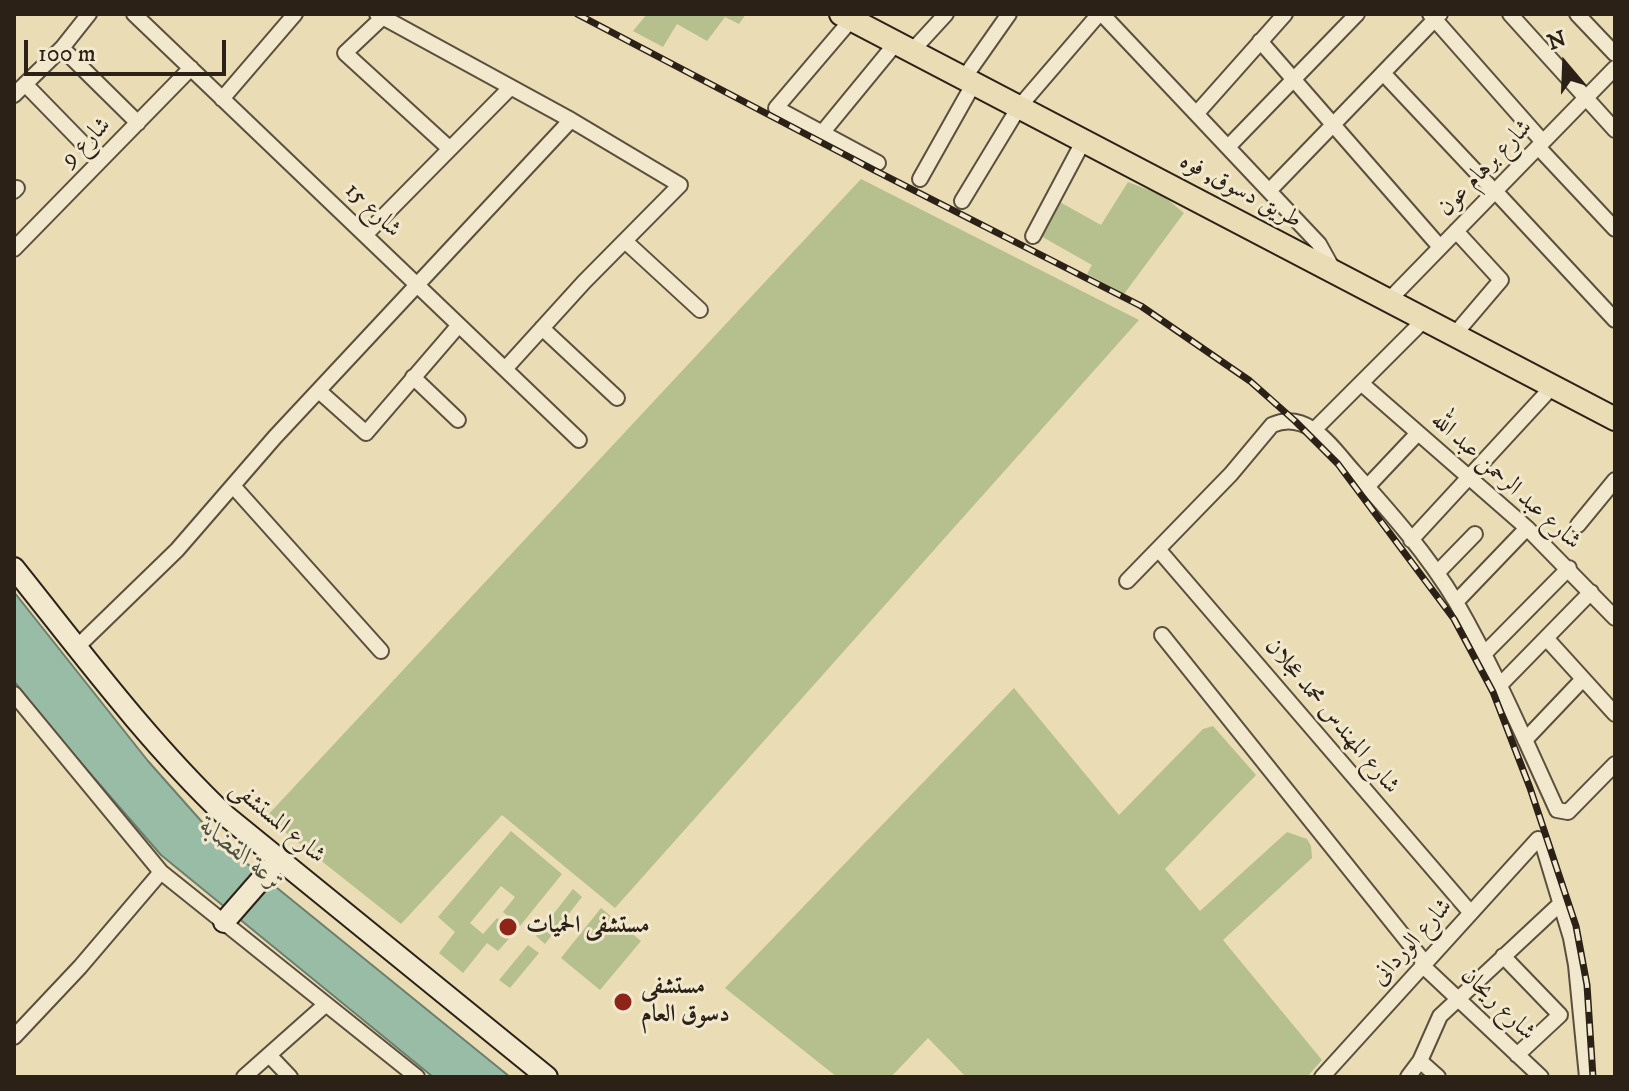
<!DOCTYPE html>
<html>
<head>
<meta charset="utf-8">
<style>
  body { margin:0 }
  #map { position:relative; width:1629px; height:1091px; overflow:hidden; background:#eadcb4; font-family:"IM FELL DW Pica",serif }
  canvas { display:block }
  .frame { position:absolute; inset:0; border:16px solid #2b2117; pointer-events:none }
  .north { position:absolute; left:1525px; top:24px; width:80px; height:80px; -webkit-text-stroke:6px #f1e8ce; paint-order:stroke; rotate:341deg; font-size:22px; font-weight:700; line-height:32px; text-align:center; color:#2b2117 }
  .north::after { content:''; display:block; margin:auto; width:28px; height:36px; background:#2b2117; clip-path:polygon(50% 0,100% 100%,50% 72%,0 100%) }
  .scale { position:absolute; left:24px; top:40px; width:202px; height:36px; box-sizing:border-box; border:4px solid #2b2117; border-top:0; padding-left:10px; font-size:24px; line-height:28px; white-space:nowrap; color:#2b2117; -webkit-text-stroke:6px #f1e8ce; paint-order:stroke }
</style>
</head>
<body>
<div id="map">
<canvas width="1629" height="1091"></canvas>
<div class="frame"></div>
<div class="north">N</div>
<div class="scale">100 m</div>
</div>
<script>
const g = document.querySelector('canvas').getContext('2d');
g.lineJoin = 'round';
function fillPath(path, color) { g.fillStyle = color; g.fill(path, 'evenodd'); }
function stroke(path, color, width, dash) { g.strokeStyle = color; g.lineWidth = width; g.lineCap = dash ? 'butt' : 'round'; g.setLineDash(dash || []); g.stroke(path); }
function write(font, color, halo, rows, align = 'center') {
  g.font = font + ' "IM FELL DW Pica",Amiri,serif'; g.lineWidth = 6; g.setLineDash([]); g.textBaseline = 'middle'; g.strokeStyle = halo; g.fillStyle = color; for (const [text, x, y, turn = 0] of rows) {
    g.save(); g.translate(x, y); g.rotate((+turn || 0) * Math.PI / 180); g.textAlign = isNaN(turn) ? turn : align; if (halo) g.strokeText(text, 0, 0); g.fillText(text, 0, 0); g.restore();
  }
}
const green = new Path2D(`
  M647,14H746L739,24L725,17L707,41L677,24L663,47L633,31Z
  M861,179L1139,320L615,908L502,815L401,924L266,817Z
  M1128,182L1162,195L1184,213L1124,294L1087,274L1092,265L1039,235L1058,201L1101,225Z
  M1014,688L1119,815L1203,729L1213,726L1256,775L1165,869L1200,911L1287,832L1307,839L1311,846L1312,858L1223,940L1322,1060L1307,1077H966L928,1038L891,1077H837L725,988Z
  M511,831L562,874L520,926L503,912L515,897L501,886L470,923L483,934L497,918L515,932L498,951L487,943L463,973L439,953L455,932L438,917Z
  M573,889L582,897L545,944L536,936Z
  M601,908L641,941L600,990L561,958Z
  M528,945L539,953L510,988L499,980Z`);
const water = new Path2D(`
  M14,592L148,761L218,840L510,1077H433L161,855L55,733L14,681Z`);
const street = new Path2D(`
  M134,14L579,440
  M377,14L571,120L680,185L584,282L505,369
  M1102,14L1319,244L1334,271
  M1430,14L1543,142
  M1510,14L1615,130
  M1577,14L1615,54
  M383,17L345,53L450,149
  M851,20L776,108L878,163
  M1260,41L1440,247
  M62,48L138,123
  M912,51L946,14
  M1383,73L1495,192
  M964,78L1009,14
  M25,84L100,161
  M14,95L62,48L89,14
  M222,99L295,14
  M1197,113L1285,14
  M822,133L896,43
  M1228,147L1357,14
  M1538,147L1615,229
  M920,179L974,83
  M14,191L17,188
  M1269,191L1440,14
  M1495,191L1615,320
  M962,201L1019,107L1099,14
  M365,235L511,87
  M1033,236L1084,140
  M625,241L700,310
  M14,249L191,68
  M1389,300L1615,68
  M542,328L617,398
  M1455,334L1501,280L1456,231
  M413,377L458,420
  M1361,383L1527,528L1615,618
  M319,391L366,433L459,325
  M1315,429L1425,319
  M234,487L381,651
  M1367,487L1418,433
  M1578,525L1615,480
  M1411,540L1553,386
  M1158,549L1470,912
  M1437,573L1475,534
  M1127,581L1231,474L1272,425C1309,409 1333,449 1354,472C1390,512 1428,555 1456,602C1494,668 1525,740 1557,810L1568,812L1615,764
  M1456,602L1527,528
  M1162,635L1425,963
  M1546,638L1615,714
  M77,647L177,550L275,437L571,120
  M1483,655L1569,568
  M1499,686L1591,592
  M14,694L161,872L417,1077
  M1525,740L1583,679
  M1503,956L1560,1015L1517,1055
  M1422,965L1541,1077
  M14,1037L80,967L161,872
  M269,1055L290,1077
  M1420,1061L1438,1077
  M244,1077L325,1005
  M1322,1077L1538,839L1542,842L1571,938L1576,965L1587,1077
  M1408,1077L1420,1061L1440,1016L1561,903`);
const secondary = new Path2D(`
  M14,568C82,653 147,741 226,816L547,1077
  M224,922L279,859`);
const primary = new Path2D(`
  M841,14L1615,419`);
const rail = new Path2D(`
  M577,14L874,170L1141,306L1250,381L1295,421L1338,464L1454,619L1493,692L1530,788L1576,926L1587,985L1593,1077`);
const markers = [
  [508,927,10,"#8f2418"],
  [623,1002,10,"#8f2418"]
];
const streetNames = [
  ["شارع 9",87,143,-45],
  ["شارع برهام عون",1486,169,-46],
  ["طريق دسوق, فوه",1240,192,28],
  ["شارع 15",372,211,44],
  ["شارع عبد الرحمن عبد الله",1505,482,42],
  ["شارع المهندس محمد عجلان",1331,717,50],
  ["شارع المستشفى",277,823,40],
  ["شارع الوردانى",1413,943,-48],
  ["شارع ريحان",1497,1005,44]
];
const poiNames = [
  ["مستشفى الحميات",526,927],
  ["مستشفى",641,988],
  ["دسوق العام",641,1016]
];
const waterNames = [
  ["ترعة القضابة",241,856,39]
];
fillPath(green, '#b6c08e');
fillPath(water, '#99bca7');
stroke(water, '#6d7e6d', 2);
stroke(street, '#5b503e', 18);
stroke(secondary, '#2b2117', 24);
stroke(primary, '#2b2117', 26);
stroke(street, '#f1e8ce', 14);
stroke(secondary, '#f1e8ce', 20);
stroke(primary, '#eadcb4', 22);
stroke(rail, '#2b2117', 7);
stroke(rail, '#f1e8ce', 4, [12]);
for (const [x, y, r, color] of markers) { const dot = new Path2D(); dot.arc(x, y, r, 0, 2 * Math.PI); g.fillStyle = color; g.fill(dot); stroke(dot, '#f1e8ce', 3); }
write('24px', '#2b2117', '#f1e8ce', streetNames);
write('bold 24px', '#2b2117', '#f1e8ce', poiNames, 'left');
write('italic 26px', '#4c5042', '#f1e8ce', waterNames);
</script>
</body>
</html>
